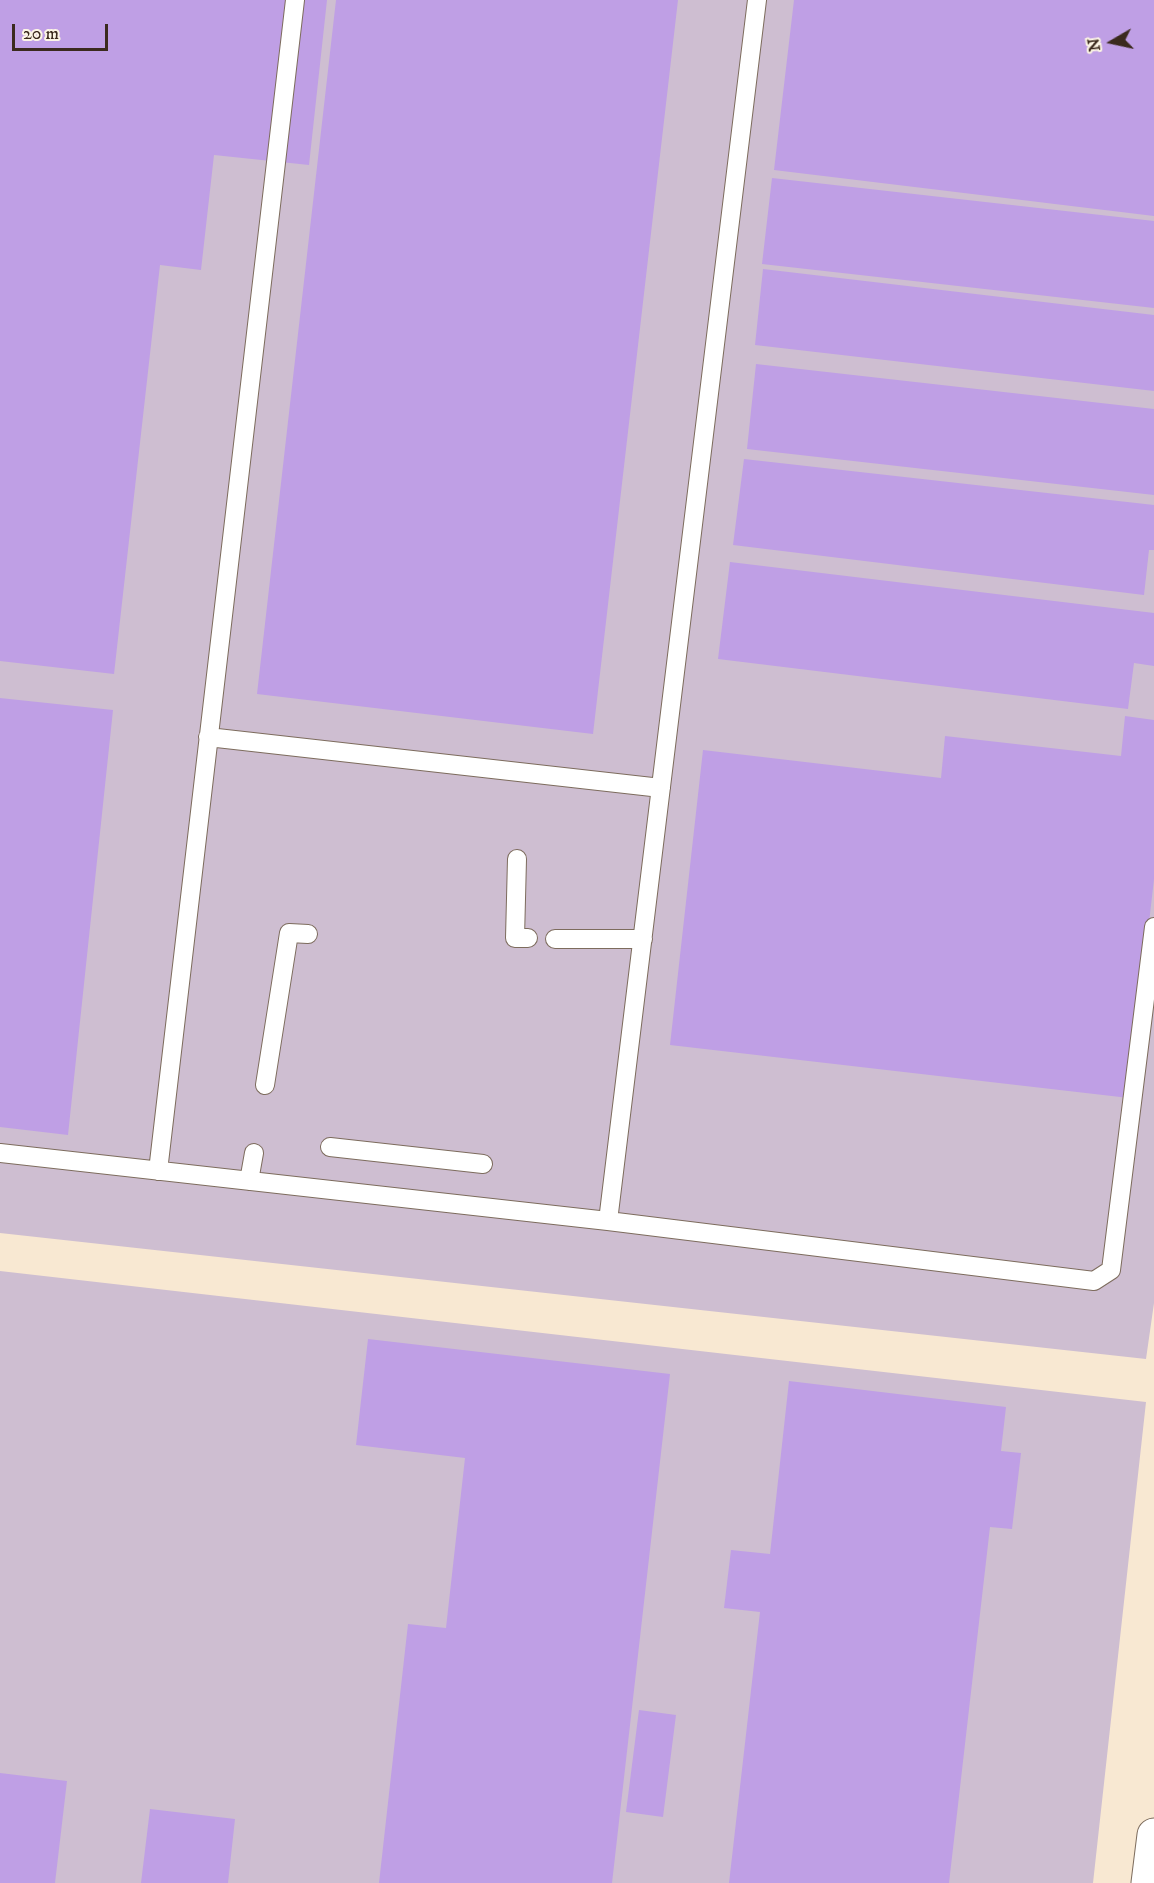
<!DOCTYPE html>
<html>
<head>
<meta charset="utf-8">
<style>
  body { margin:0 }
  #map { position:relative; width:1154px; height:1883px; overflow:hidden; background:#f8e8d2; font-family:"IM FELL DW Pica",serif }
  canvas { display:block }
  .north { position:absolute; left:1082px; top:12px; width:60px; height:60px; -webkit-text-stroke:4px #fcf5e5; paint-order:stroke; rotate:261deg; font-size:16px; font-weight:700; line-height:24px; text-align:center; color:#3b2a1e }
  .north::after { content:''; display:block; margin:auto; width:21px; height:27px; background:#3b2a1e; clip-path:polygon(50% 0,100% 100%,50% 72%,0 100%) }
  .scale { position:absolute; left:12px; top:24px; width:96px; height:27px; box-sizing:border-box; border:3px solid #3b2a1e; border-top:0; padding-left:8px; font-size:18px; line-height:21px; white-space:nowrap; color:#3b2a1e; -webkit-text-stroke:4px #fcf5e5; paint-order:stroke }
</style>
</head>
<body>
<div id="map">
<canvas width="1154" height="1883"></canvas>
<div class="north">N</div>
<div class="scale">20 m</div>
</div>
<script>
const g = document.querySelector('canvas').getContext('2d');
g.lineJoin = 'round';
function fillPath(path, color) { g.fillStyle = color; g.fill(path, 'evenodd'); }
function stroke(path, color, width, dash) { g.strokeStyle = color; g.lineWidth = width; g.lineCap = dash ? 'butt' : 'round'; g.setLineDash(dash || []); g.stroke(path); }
const industrial = new Path2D(`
  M0,0H1154V1303L1146,1359L0,1233Z
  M0,1271L1146,1402L1093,1883H0Z`);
const building = new Path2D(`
  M0,0H327L309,165L214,155L201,270L160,265L114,674L0,661Z
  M336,0H678L593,734L257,694Z
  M794,0H1154V216L774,170Z
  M772,178L1154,221V308L762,264Z
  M763,269L1154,315V391L755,345Z
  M756,364L1154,409V495L747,449Z
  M744,459L1154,505V550H1149L1144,595L733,545Z
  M730,562L1154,613V666L1134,663L1128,709L718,659Z
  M0,698L113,710L68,1135L0,1127Z
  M1125,716L1154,720V879L1129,1098L670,1045L703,750L941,778L945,736L1121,756Z
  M368,1339L670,1374L612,1883H379L408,1624L446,1628L465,1458L356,1445Z
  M789,1381L1006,1407L1001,1451L1021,1453L1012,1529L990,1527L949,1883H729L760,1612L724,1608L731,1550L770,1554Z
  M639,1710L676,1715L663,1817L626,1812Z
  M0,1773L67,1781L55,1883H0Z
  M150,1809L235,1819L228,1883H141Z`);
const service = new Path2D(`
  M208,737L661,788
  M517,859L515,938H528
  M555,939H643
  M265,1085L289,933L308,934
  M330,1147L483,1164
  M0,1153L608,1221L757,0
  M158,1171L295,0
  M249,1181L254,1153
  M608,1221L1094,1281L1111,1270L1154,927`);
const trunk = new Path2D(`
  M1148,1883L1154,1835`);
fillPath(industrial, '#cebed1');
fillPath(building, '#bf9fe5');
stroke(service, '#7d6c5d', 20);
stroke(trunk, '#7d6c5d', 35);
stroke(service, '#fff', 18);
stroke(trunk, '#fff', 33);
</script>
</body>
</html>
